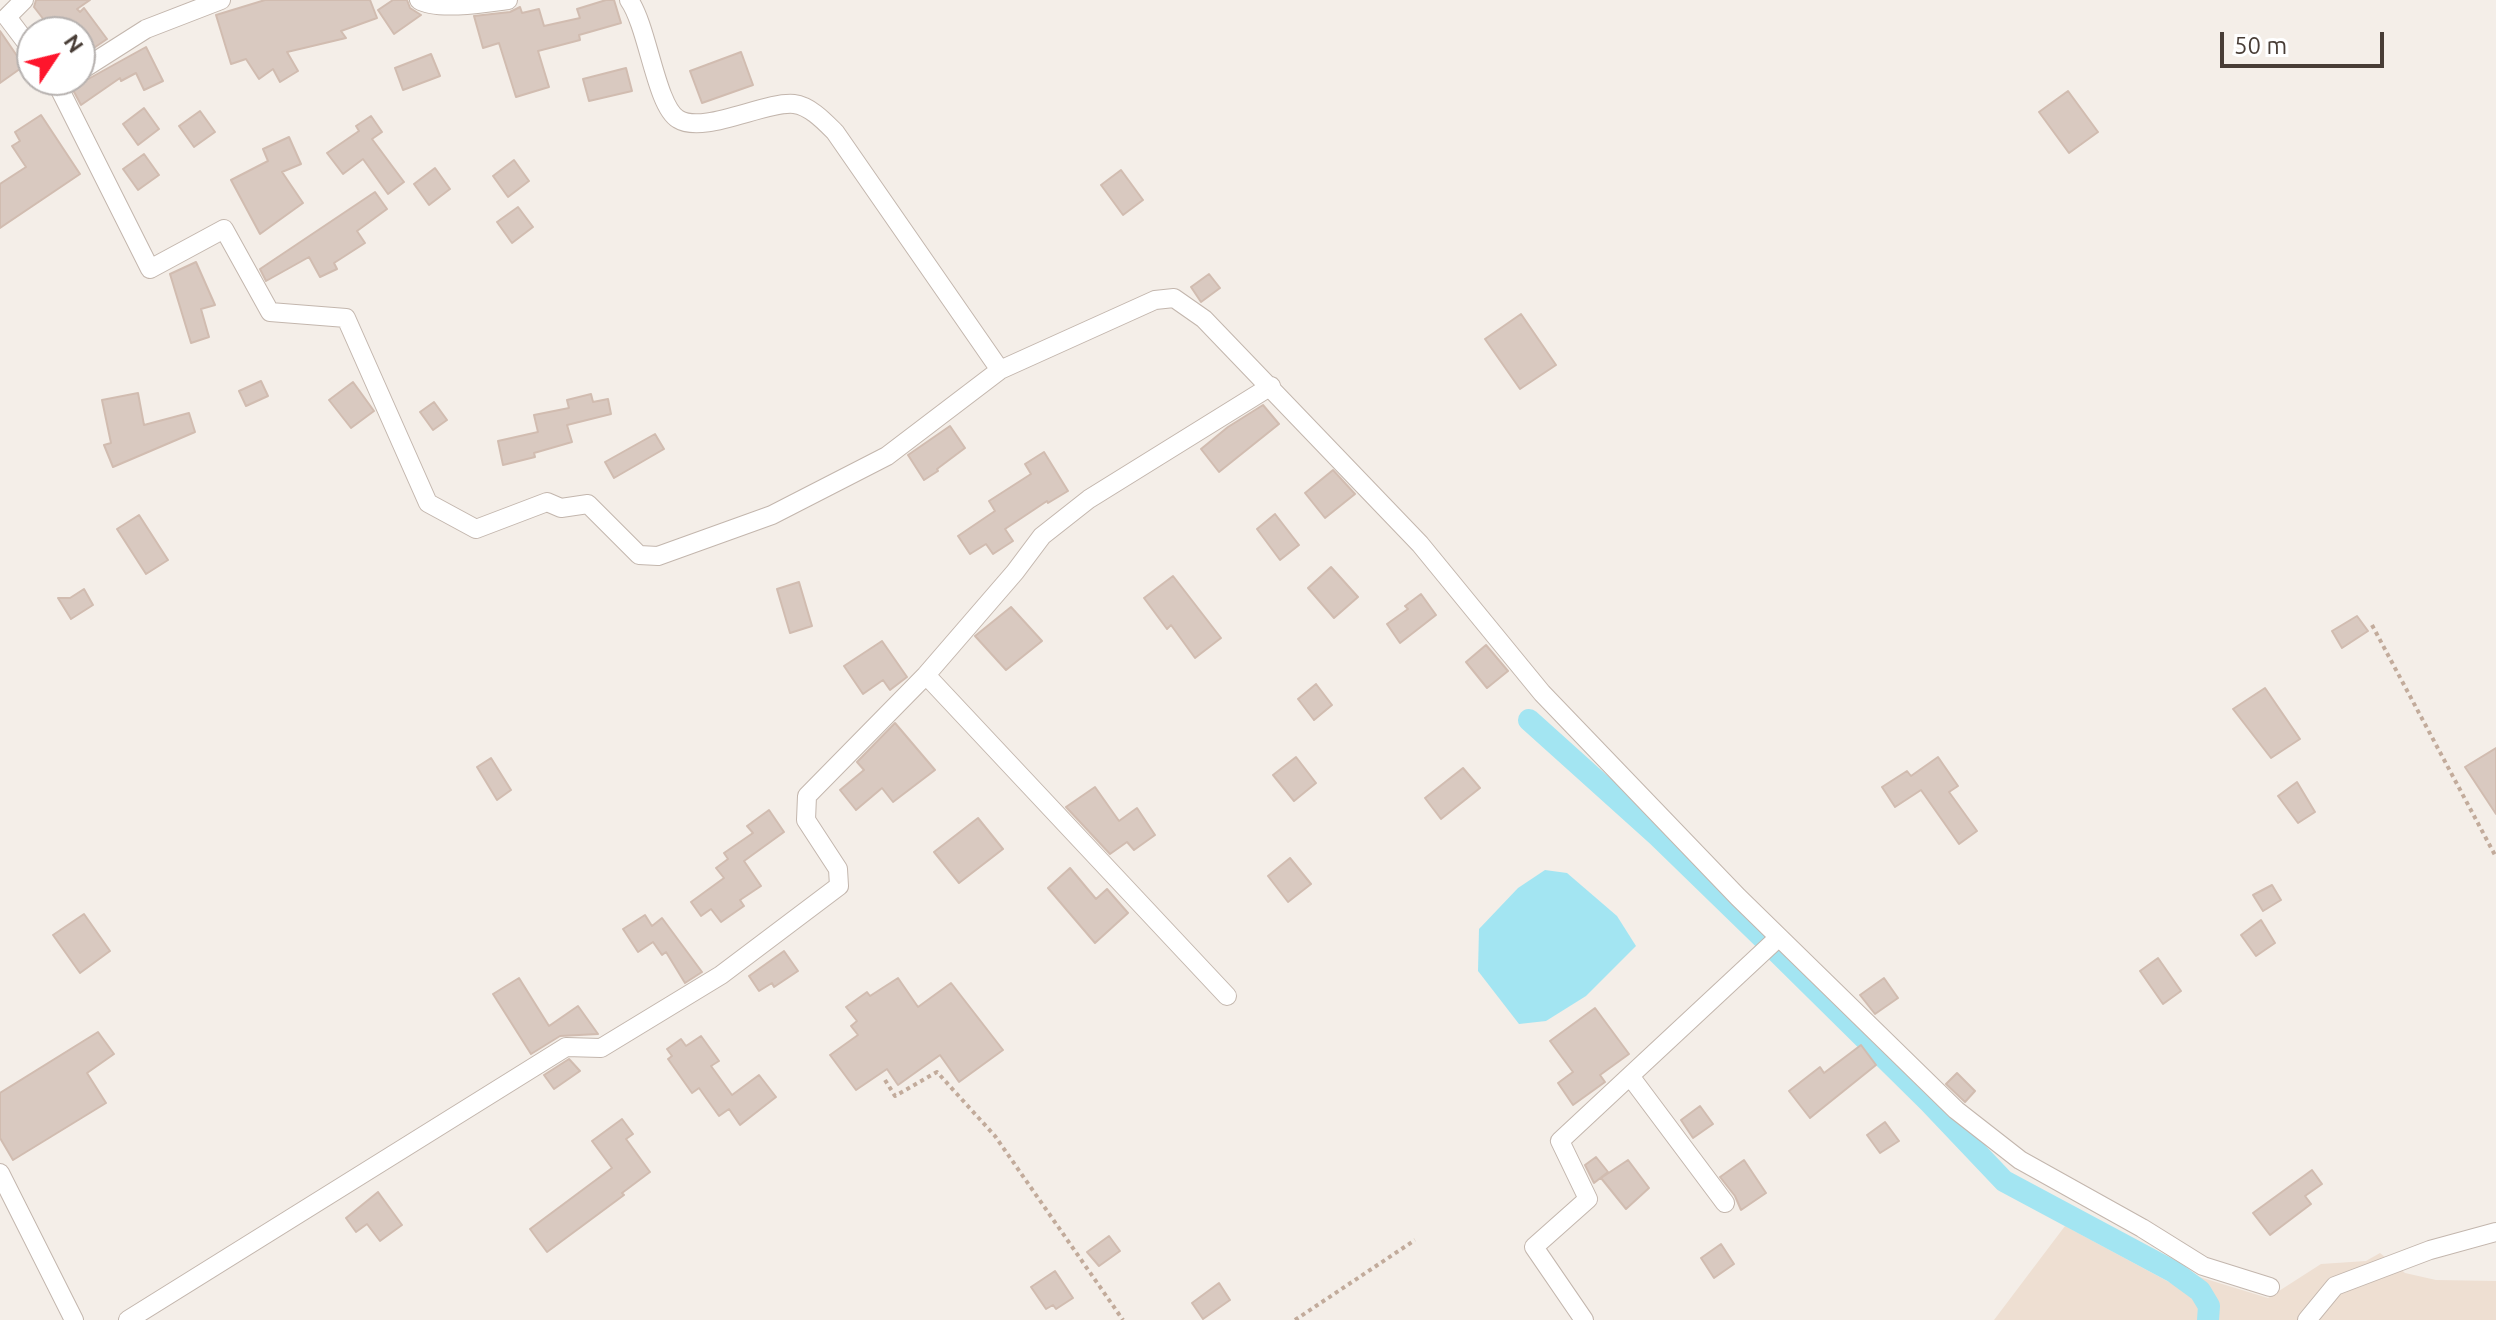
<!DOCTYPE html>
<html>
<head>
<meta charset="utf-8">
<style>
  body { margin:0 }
  #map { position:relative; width:2496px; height:1320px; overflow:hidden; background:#f4eee8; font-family:Ubuntu,sans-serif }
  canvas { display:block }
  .north { position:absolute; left:16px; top:16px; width:80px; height:80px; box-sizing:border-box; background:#fff; border:2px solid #b6b1af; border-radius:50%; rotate:55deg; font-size:22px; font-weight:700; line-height:32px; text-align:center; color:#483d36 }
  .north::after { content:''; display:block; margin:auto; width:28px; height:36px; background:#fe152c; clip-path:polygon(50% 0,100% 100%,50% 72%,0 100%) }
  .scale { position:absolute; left:2220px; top:32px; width:164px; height:36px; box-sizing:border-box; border:4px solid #483d36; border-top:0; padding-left:10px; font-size:24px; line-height:28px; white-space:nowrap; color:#483d36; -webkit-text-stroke:6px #fff; paint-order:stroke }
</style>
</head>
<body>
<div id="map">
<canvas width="2496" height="1320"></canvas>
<div class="north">N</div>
<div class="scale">50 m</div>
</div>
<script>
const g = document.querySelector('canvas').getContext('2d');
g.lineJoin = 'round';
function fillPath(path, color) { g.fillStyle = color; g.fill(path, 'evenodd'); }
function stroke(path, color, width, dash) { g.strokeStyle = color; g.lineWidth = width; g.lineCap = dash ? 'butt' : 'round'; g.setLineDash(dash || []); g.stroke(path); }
const education = new Path2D(`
  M2065,1226L2182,1289L2193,1275L2268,1298L2321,1264L2366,1261L2380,1253L2405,1273L2436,1280L2496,1281V1320H1994Z`);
const water = new Path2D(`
  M1545,870L1567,873L1617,916L1636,946L1586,996L1546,1021L1519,1024L1478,971L1479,929L1518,888Z`);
const canal = new Path2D(`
  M1529,720L1658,836L1764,939L1929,1102L2004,1181L2174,1272L2200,1291L2209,1306L2208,1320`);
const building = new Path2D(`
  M36,0H90L77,9L80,12L84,8L107,39L88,52L80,41V32H73L64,19L51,29L34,7Z
  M265,0H370L377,18L341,31L346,38L287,52L298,71L280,82L273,69L259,79L246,59L231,64L216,15Z
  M393,0H407L410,8L421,15L394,34L378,10Z
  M606,0H614L621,23L579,35L580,40L538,51L549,87L516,97L499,43L483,48L474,16L510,12L520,7L522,13L539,9L544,26L580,18L577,9Z
  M0,31L24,66L0,83Z
  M146,47L163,81L144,90L136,73L121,81L120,78L81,105L72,88Z
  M741,52L753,85L702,103L690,71Z
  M431,54L440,76L403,90L395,68Z
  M626,68L632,91L589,101L583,79Z
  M2068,91L2098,132L2069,153L2039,112Z
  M144,108L159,129L138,145L123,124Z
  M200,111L215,132L194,147L179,126Z
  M41,115L80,174L0,228V184L26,167L12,146L20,141L15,132Z
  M371,116L382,132L372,139L404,182L388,194L363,159L343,174L327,153L359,131L356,126Z
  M289,137L301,164L282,172L303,203L260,234L231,180L268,161L263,149Z
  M144,154L159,175L138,190L123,169Z
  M514,160L529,181L508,197L493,176Z
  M435,168L450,189L429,205L414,184Z
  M1121,170L1143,200L1123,215L1101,185Z
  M375,192L387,209L357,231L365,243L334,263L337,269L320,277L309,257L266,281L260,269Z
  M518,207L533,227L512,243L497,222Z
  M196,262L215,305L201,309L209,337L191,343L170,274Z
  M1209,274L1220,288L1201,302L1191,287Z
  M1521,314L1556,365L1520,389L1485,339Z
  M261,381L268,396L246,406L239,391Z
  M353,382L374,411L351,428L329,400Z
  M138,393L144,425L189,413L195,432L113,467L104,445L111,443L102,400Z
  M591,394L593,402L608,399L611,414L567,425L572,442L534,453L535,457L503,465L498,441L538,432L534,415L569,408L567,400Z
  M434,402L447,420L433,430L420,412Z
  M1263,405L1279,424L1219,472L1201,449L1228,427Z
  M950,426L965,448L937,469L938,471L924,480L908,455Z
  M655,434L664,449L614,478L605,462Z
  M1044,452L1068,491L1048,503L1047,501L1005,529L1013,541L993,554L986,544L970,554L958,536L995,511L989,501L1031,474L1025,464Z
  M1333,470L1355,494L1325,518L1305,493Z
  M1275,514L1299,545L1280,560L1257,529Z
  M139,515L168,560L146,574L117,529Z
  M1331,567L1358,597L1334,618L1308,588Z
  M1173,576L1221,638L1195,658L1171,625L1167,629L1144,598Z
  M799,582L812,626L790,633L777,589Z
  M84,589L93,605L71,619L58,598H70Z
  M1421,594L1436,615L1400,643L1387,624L1408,609L1405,606Z
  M1011,607L1042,641L1006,670L975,636Z
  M2357,616L2368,631L2342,648L2332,631Z
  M882,641L907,677L890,690L883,680L863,694L844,666Z
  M1486,645L1508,671L1487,688L1466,662Z
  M1316,684L1332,705L1314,720L1298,699Z
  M2265,688L2300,739L2271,758L2233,709Z
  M895,723L935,770L893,802L882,788L856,810L840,790L864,770L857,762Z
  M2496,748V814L2465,767Z
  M1296,757L1316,783L1294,801L1273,775Z
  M1938,757L1958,786L1949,792L1977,831L1959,844L1921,790L1895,807L1882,787L1907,771L1911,776Z
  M491,758L511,790L497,800L477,767Z
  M1463,768L1480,788L1441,819L1425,798Z
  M2297,782L2315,812L2298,823L2278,796Z
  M1095,787L1119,821L1137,808L1155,835L1134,850L1127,842L1110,854L1066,807Z
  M769,810L784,832L744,861L761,886L740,900L744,906L721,922L711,909L701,916L691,902L724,878L716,868L728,859L724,853L753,833L747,826Z
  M978,818L1003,849L959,883L934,852Z
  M1290,858L1311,884L1288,902L1268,876Z
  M1070,868L1096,899L1107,889L1128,913L1095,943L1048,888Z
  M2272,885L2281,900L2263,911L2253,895Z
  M84,914L110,951L80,973L53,935Z
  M645,915L652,926L662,918L702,972L685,983L666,952L662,955L653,942L638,952L623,929Z
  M2261,920L2275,943L2256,956L2241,935Z
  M784,951L798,971L774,987L772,983L759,991L749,976Z
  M2158,958L2181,991L2163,1004L2140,971Z
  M519,978L549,1026L578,1006L598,1034L560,1036L531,1054L493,994Z
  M898,978L918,1007L951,983L1003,1050L959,1082L940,1055L898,1085L887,1069L856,1090L830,1055L858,1035L851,1026L857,1021L846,1007L867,992L870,996Z
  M1884,978L1898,998L1875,1014L1860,995Z
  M1595,1008L1629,1054L1600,1075L1605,1082L1573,1105L1558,1083L1573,1072L1550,1041Z
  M98,1032L114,1054L87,1073L106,1103L13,1160L0,1138V1093Z
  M701,1036L719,1061L711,1066L732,1095L759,1075L776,1097L740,1125L729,1109L719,1116L699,1088L692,1093L668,1059L672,1056L667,1049L681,1039L686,1046Z
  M1861,1045L1876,1065L1810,1118L1789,1091L1820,1067L1824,1073Z
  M569,1059L580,1071L554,1089L544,1075Z
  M1957,1073L1975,1091L1965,1102L1946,1084Z
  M1700,1106L1713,1124L1693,1138L1681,1120Z
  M622,1119L633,1134L626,1139L650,1172L622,1193L624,1195L547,1252L530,1229L612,1168L592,1141Z
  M1885,1122L1899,1141L1880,1153L1867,1135Z
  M1596,1157L1608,1172L1594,1183L1585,1165Z
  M1628,1160L1649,1188L1626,1209L1601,1178Z
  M1744,1160L1766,1193L1741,1210L1735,1196L1720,1177Z
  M2312,1170L2322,1184L2305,1196L2311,1204L2270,1235L2253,1213Z
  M378,1192L402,1225L380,1241L367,1224L356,1232L346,1218Z
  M1109,1236L1120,1251L1099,1266L1087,1252Z
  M1721,1244L1734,1264L1714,1278L1701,1258Z
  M1055,1271L1073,1298L1056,1309L1053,1305L1046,1309L1031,1287Z
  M1219,1283L1230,1300L1203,1319L1192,1303Z`);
const path = new Path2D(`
  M2372,625L2496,857
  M885,1080L895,1096L937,1072L995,1136L1123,1320
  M1295,1320L1415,1240`);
const street = new Path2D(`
  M24,0L7,17L32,50
  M419,0C437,11 486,3 508,0
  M629,0C648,27 656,106 678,119C703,135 765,101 794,104C810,106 824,121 835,132L1000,370L1155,300L1174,298L1204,319L1420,544L1542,693L1738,897L1956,1110L2020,1160L2142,1228L2203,1266L2270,1287
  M80,71L146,29L221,0
  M55,80L150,269L224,229L270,312L346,318L428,503L476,529L547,502L561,508L588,504L639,555L658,556L772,515L887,456L1000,370
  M926,675L1227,996
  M1630,1076L1725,1203
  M0,1173L74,1320
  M128,1320L566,1047L601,1048L721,975L839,886L838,869L806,820L807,796L926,675L1015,572L1042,536L1089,499L1271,386
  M1584,1320L1534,1247L1588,1199L1560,1141L1778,938
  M2307,1320L2335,1286L2430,1250L2496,1232`);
fillPath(education, '#eedfd2');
fillPath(water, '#a3e5f2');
stroke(canal, '#a3e5f2', 22);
fillPath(building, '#d9c9c0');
stroke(building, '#d1bcb0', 2);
stroke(street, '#c3b6ad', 20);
stroke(path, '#c2ab9b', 4, [4, 4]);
stroke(street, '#fff', 18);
</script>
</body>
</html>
